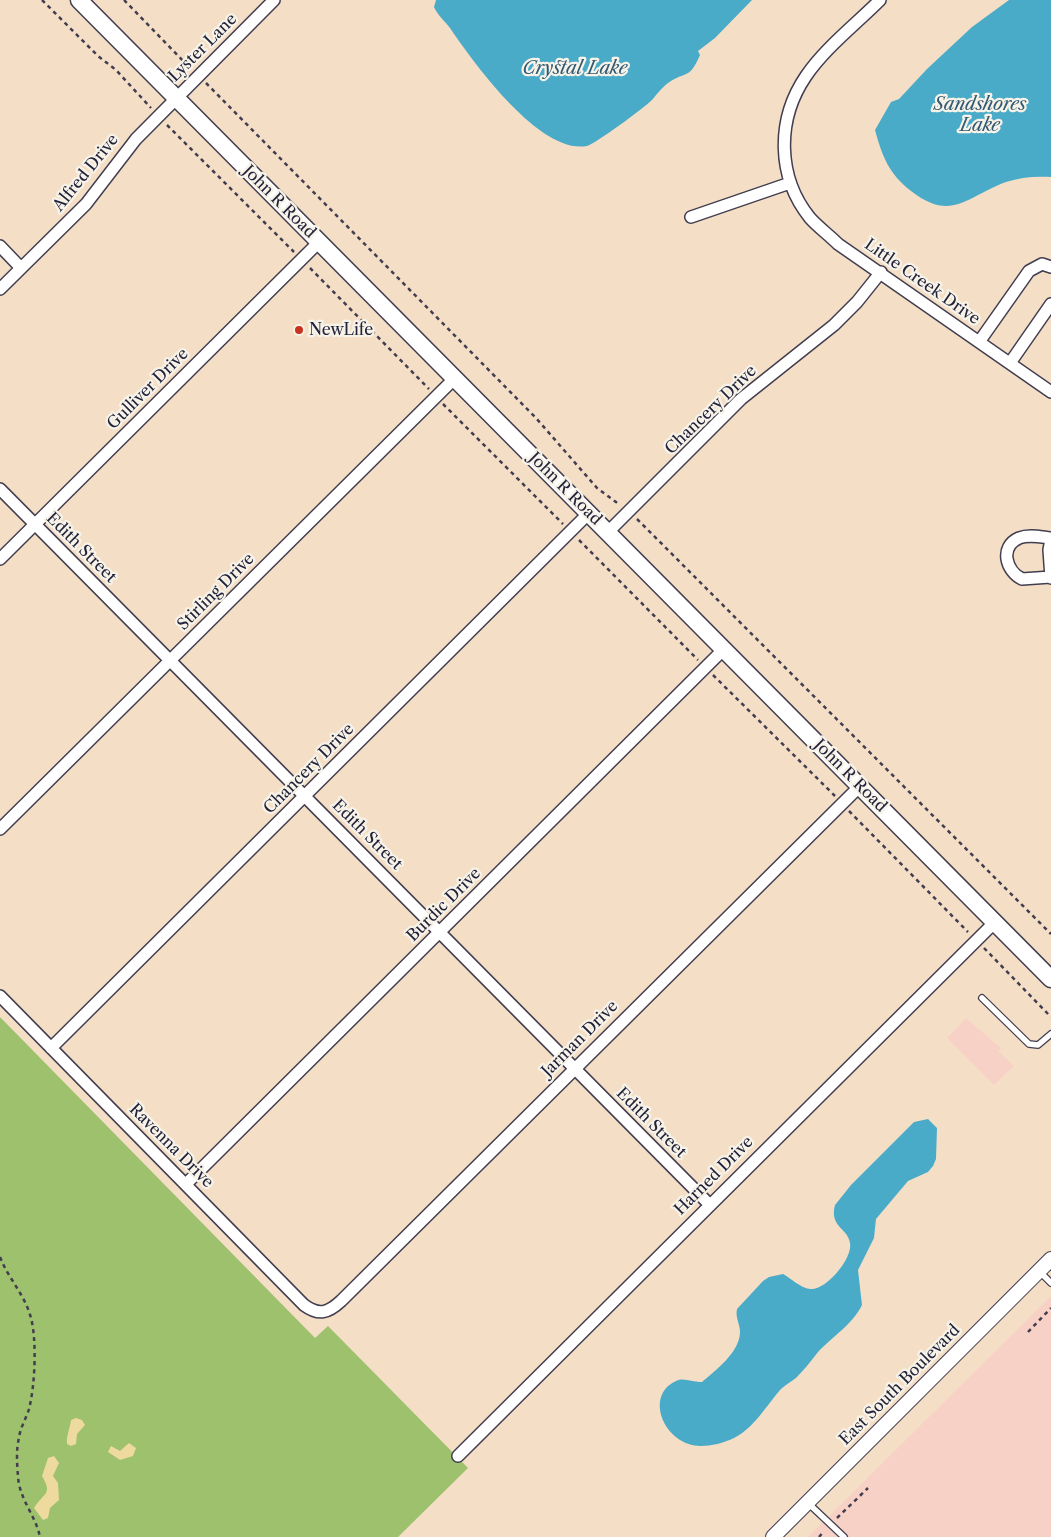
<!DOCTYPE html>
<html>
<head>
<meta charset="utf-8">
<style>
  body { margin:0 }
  canvas { display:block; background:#f4dfc6 }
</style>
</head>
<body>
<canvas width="1051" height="1537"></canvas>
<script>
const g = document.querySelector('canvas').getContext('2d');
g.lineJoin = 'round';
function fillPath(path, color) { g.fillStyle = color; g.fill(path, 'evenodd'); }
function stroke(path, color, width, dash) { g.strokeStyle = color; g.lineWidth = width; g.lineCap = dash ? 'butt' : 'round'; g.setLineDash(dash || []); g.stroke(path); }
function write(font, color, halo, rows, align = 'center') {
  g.font = font + ' "Libre Caslon Text",serif'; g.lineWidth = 4.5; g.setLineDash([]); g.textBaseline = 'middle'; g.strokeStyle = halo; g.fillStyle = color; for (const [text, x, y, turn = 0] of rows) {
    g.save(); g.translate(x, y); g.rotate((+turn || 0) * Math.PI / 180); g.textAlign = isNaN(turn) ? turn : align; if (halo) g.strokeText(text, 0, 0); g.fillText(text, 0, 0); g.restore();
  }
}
const built = new Path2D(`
  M966,1018L1001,1048L998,1051L1014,1066L994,1085L947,1038Z
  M1051,1296V1537H808Z`);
const green = new Path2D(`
  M0,1017L315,1338L328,1326L468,1468L398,1537H0Z`);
const sand = new Path2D(`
  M76,1418L82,1420L85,1425L77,1434L76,1444L71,1446L67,1444C66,1436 70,1428 71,1420Z
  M129,1443L136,1448L133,1456L120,1460L108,1452L111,1446L120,1451Z
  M54,1456L59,1463L53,1476L58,1483L59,1500L50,1508L48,1518L43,1520L34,1508C44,1492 53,1495 42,1476L48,1458Z`);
const water = new Path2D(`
  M436,0H752L715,38L698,51L700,55C690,78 688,71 671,81C664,85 657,94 652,100C644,108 595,144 587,146C540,155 473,62 450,28C445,21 438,16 434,7Z
  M1009,0H1051V177C1035,176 1021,177 1006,182C967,196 952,223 911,191C889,174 882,156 875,130L891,102L899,99L927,69L972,27Z
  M928,1119L937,1128L936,1159L933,1166L928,1172L908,1181L876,1219L874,1238L858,1270L862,1305C853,1324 832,1337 818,1352C811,1361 804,1370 796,1378C791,1382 785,1385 781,1389C766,1406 754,1428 734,1438C724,1443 711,1446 701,1446C665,1446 643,1396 676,1381C685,1377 693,1383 702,1382C715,1371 740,1352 740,1332C740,1324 735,1317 737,1309L763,1281L769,1277L783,1274C791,1278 800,1288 810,1289C826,1291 853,1258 850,1243C848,1228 829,1227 835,1205L851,1185L914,1122Z`);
const path = new Path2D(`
  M42,0L98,56L116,70L151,108
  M124,0L191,69
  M206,83L536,418L597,488L620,505
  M167,125L294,252
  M310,268L429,389
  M443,404L563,524
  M637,519L1051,934
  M579,540L698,660
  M713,675L835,796
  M849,811L968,932
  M984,948L1051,1017
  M0,1257C8,1278 25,1295 31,1318C37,1341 35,1386 29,1409C26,1419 20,1428 19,1438C16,1449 17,1465 18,1476C19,1499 36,1516 40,1537
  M1028,1332L1051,1308
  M837,1518L868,1488
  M819,1537L824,1531`);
const service = new Path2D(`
  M982,998L1029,1044L1038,1045L1051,1034
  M1039,1271L1051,1283
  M808,1503L844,1537`);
const minor = new Path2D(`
  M880,0C856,24 824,49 806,76C776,120 777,177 810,218C818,227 829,235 838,244L1051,392
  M691,217L790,183
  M0,246L21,268
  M0,289L86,204L136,139L274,0
  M979,342L1029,271L1042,264L1051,267
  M1010,363L1051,304
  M0,489L709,1204
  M608,532L741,399L834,325L857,302L881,272
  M1051,539L1049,550L1051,578
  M0,559L319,242
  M1051,577L1022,579C1006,571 999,547 1019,538C1029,534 1041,537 1051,538
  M0,829L455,378
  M0,996L304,1305C319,1316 328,1313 341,1301L860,786
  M51,1048L589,513
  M186,1184L724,649
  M458,1456L995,922`);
const tertiary = new Path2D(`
  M773,1537L1051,1259`);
const secondary = new Path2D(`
  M79,0L1051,979`);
const markers = [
  [299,330,5,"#c8321e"]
];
const streetNames = [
  ["Lyster Lane",203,48,-45],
  ["Alfred Drive",86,173,-51],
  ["John R Road",279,202,45],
  ["Little Creek Drive",922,282,35],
  ["Gulliver Drive",148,389,-45],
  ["Chancery Drive",711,410,-44],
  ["John R Road",565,489,45],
  ["Edith Street",81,548,45],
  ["Stirling Drive",216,592,-45],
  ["Chancery Drive",309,769,-45],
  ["John R Road",850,776,45],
  ["Edith Street",367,835,45],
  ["Burdic Drive",444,905,-45],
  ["Jarman Drive",580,1039,-45],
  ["Edith Street",651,1123,45],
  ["Ravenna Drive",171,1146,45],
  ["Harned Drive",714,1176,-45],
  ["East South Boulevard",900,1385,-45]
];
const poiNames = [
  ["NewLife",309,330]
];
const waterNames = [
  ["Crystal Lake",575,69],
  ["Sandshores",980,105],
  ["Lake",980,126]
];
fillPath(built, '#f7d1c6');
fillPath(green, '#9dc16c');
fillPath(sand, '#eeda9e');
fillPath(water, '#4aabc9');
stroke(service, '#423e50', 8);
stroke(minor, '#423e50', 14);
stroke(tertiary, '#423e50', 16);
stroke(secondary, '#423e50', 19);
stroke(path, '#423e50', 2.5, [4, 4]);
stroke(service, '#fff', 5.5);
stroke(minor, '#fff', 11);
stroke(tertiary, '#fff', 14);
stroke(secondary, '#fff', 16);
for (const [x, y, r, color] of markers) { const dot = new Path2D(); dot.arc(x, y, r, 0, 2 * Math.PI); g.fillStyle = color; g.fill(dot); stroke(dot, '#f7f3e8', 2); }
write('16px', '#22223b', '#f7f3e8', streetNames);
write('16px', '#22223b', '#f7f3e8', poiNames, 'left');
write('italic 18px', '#325974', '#f7f3e8', waterNames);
</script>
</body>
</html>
